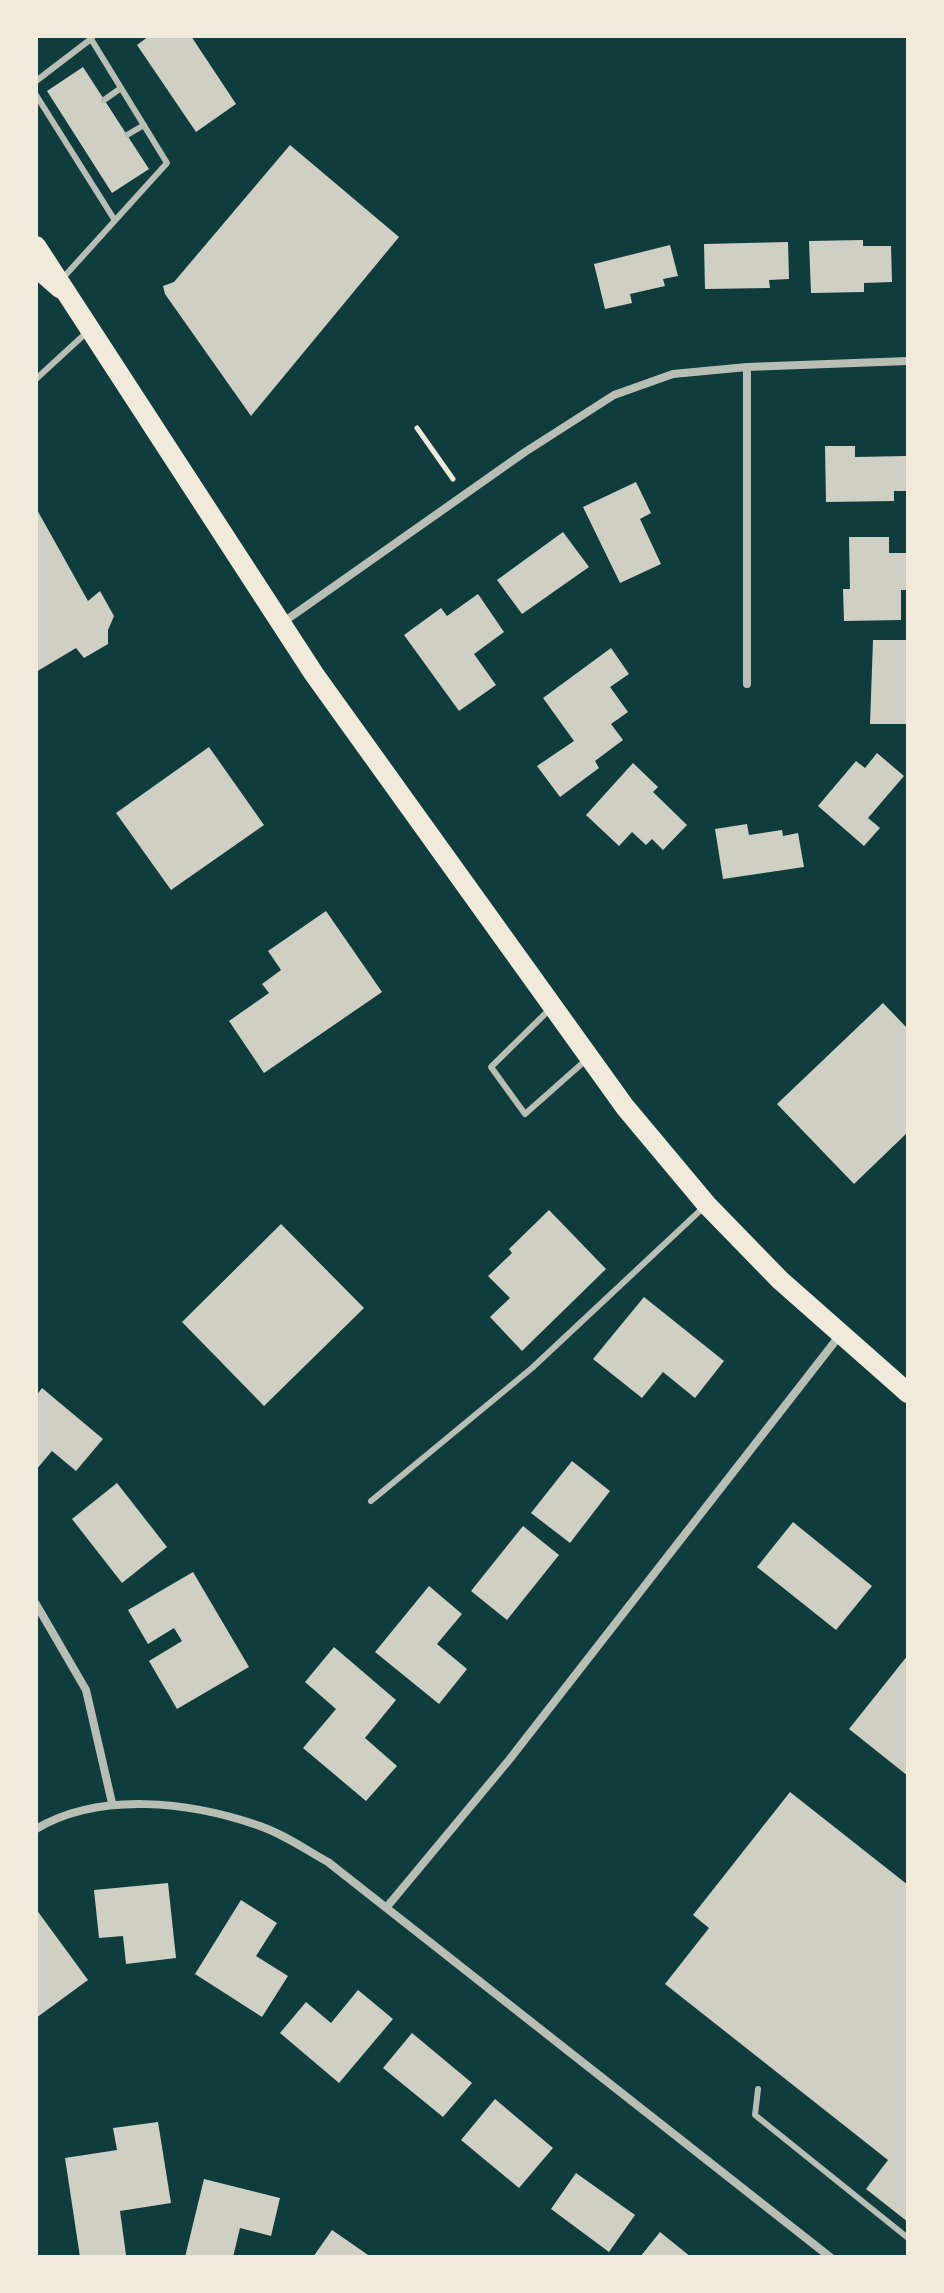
<!DOCTYPE html>
<html>
<head>
<meta charset="utf-8">
<style>
  body { margin:0 }
  #map { position:relative; width:944px; height:2293px; overflow:hidden; background:#0f3d3e; font-family:"Alegreya Sans",sans-serif }
  canvas { display:block }
  .frame { position:absolute; inset:0; border:38px solid #f1e9da; pointer-events:none }
</style>
</head>
<body>
<div id="map">
<canvas width="944" height="2293"></canvas>
<div class="frame"></div>
</div>
<script>
const g = document.querySelector('canvas').getContext('2d');
g.lineJoin = 'round';
function fillPath(path, color) { g.fillStyle = color; g.fill(path, 'evenodd'); }
function stroke(path, color, width, dash) { g.strokeStyle = color; g.lineWidth = width; g.lineCap = dash ? 'butt' : 'round'; g.setLineDash(dash || []); g.stroke(path); }
const building = new Path2D(`
  M149,36H191L236,104L196,132L137,45Z
  M83,67L149,169L112,193L47,91Z
  M290,145L399,237L251,416L165,294L163,286L174,282Z
  M863,240V246H891L892,282L864,283V292L811,293L809,241Z
  M788,242L789,279L769,280L770,288L705,289L704,244Z
  M670,245L678,276L663,279L665,286L630,294L632,303L605,309L594,264Z
  M825,446H855V457L908,456V491H894V501L826,502Z
  M636,482L651,513L640,519L661,564L620,583L583,507Z
  M36,508L88,601L100,591L114,616L108,630V644L84,658L76,648L36,672Z
  M563,532L589,567L522,614L497,580Z
  M849,537H889V553H908V590H901V620L844,621L843,589H850Z
  M478,594L504,632L474,654L496,685L459,711L404,635L441,608L447,616Z
  M873,640H908V724H870Z
  M611,648L629,674L610,687L628,712L611,724L623,740L595,761L599,768L560,797L537,766L574,741L543,698Z
  M209,747L264,825L171,890L116,813Z
  M877,753L904,776L868,818L880,828L864,846L818,806L856,761L865,768Z
  M633,763L658,787L653,792L687,825L663,850L652,839L646,845L632,832L619,846L586,815Z
  M747,824L749,835L782,830L783,836L798,833L804,867L723,879L715,829Z
  M326,911L382,992L264,1073L229,1021L269,993L262,984L281,970L268,951Z
  M883,1003L908,1029V1132L854,1184L777,1104Z
  M549,1210L606,1269L522,1351L490,1317L510,1298L488,1276L512,1253L509,1249Z
  M281,1224L364,1308L264,1406L182,1322Z
  M644,1297L724,1361L695,1398L663,1372L642,1398L593,1359Z
  M42,1388L103,1439L76,1471L52,1451L36,1470V1396Z
  M572,1461L610,1491L570,1543L531,1513Z
  M117,1483L167,1547L122,1583L72,1519Z
  M793,1522L872,1586L836,1630L757,1567Z
  M523,1526L559,1555L507,1620L471,1591Z
  M193,1572L249,1667L177,1709L149,1661L182,1641L174,1628L148,1644L128,1610Z
  M429,1586L462,1614L437,1644L467,1669L439,1704L375,1652Z
  M334,1647L396,1700L365,1738L397,1766L366,1801L303,1748L336,1709L305,1682Z
  M908,1655V1776L849,1729Z
  M790,1792L908,1885V2222L866,2189L888,2160L665,1984L709,1928L693,1915Z
  M168,1883L176,1958L126,1964L123,1936L99,1938L94,1890Z
  M241,1900L277,1923L256,1956L288,1976L262,2017L195,1974Z
  M36,1909L88,1980L36,2018Z
  M358,1990L393,2019L339,2083L280,2033L306,2002L331,2023Z
  M412,2033L472,2083L443,2117L383,2068Z
  M495,2099L553,2148L519,2188L461,2140Z
  M158,2122L171,2203L120,2211L126,2255L80,2257L65,2158L117,2150L113,2128Z
  M576,2173L635,2215L609,2252L551,2209Z
  M204,2179L280,2198L271,2236L240,2228L233,2257H185Z
  M332,2230L371,2257H313Z
  M660,2232L691,2257H640Z`);
const path = new Path2D(`
  M417,428L453,479`);
const service = new Path2D(`
  M36,81L91,39
  M36,95L114,219
  M104,100L121,88
  M127,135L144,125
  M62,279L167,163L91,39L93,36
  M36,379L86,333
  M549,1010L491,1067L525,1114L586,1060
  M371,1501L532,1368L704,1207
  M758,2089L755,2115L908,2238`);
const minor = new Path2D(`
  M747,367V684
  M282,623L525,452L614,395L673,374L747,367L908,361
  M36,1604L86,1690L112,1803
  M36,1829C100,1791 190,1802 257,1825C282,1833 306,1850 328,1862L830,2257
  M386,1908L509,1760L840,1335`);
const secondary = new Path2D(`
  M36,270L59,290`);
const primary = new Path2D(`
  M36,246L314,674L625,1107L707,1205L780,1280L908,1393`);
fillPath(building, '#cfcfc3');
stroke(path, '#f1e9da', 5);
stroke(service, '#b8beb3', 6);
stroke(minor, '#b8beb3', 8);
stroke(secondary, '#f1e9da', 16);
stroke(primary, '#f1e9da', 20);
</script>
</body>
</html>
